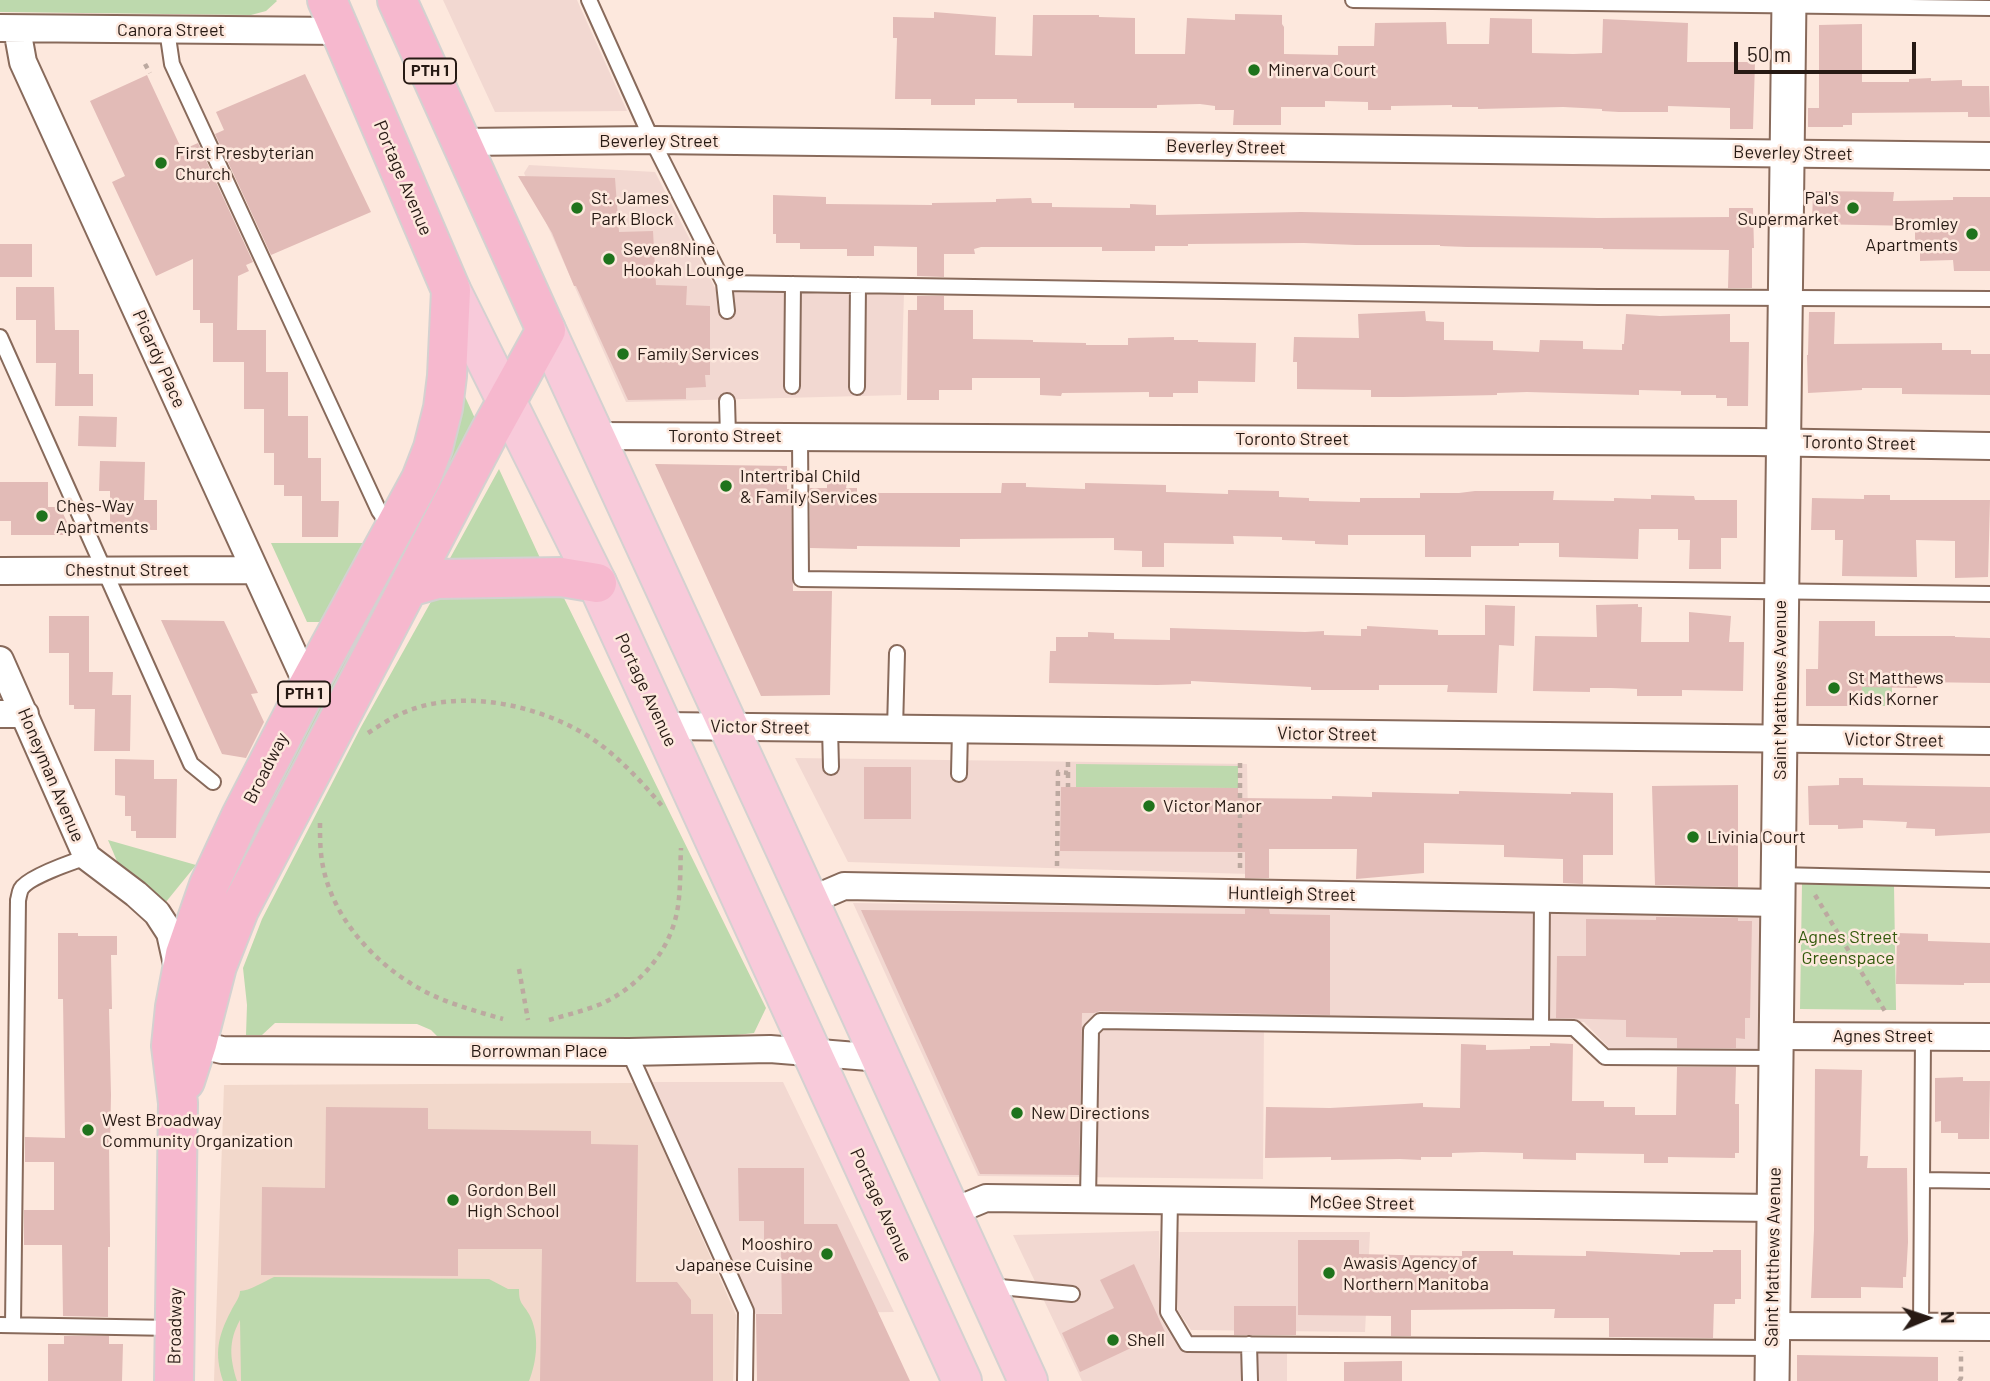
<!DOCTYPE html>
<html>
<head>
<meta charset="utf-8">
<style>
  body { margin:0 }
  #map { position:relative; width:1990px; height:1381px; overflow:hidden; background:#fde8dd; font-family:Barlow,sans-serif }
  canvas { display:block }
  .north { position:absolute; left:1892px; top:1283px; width:70px; height:70px; -webkit-text-stroke:5px #fde8dd; paint-order:stroke; rotate:88deg; font-size:19px; font-weight:700; line-height:28px; text-align:center; color:#271a14 }
  .north::after { content:''; display:block; margin:auto; width:24px; height:32px; background:#271a14; clip-path:polygon(50% 0,100% 100%,50% 72%,0 100%) }
  .scale { position:absolute; left:1734px; top:42px; width:182px; height:32px; box-sizing:border-box; border:4px solid #271a14; border-top:0; padding-left:9px; font-size:21px; line-height:24px; white-space:nowrap; color:#271a14; -webkit-text-stroke:5px #fde8dd; paint-order:stroke }
</style>
</head>
<body>
<div id="map">
<canvas width="1990" height="1381"></canvas>
<div class="north">N</div>
<div class="scale">50 m</div>
</div>
<script>
const g = document.querySelector('canvas').getContext('2d');
g.lineJoin = 'round';
function fillPath(path, color) { g.fillStyle = color; g.fill(path, 'evenodd'); }
function stroke(path, color, width, dash) { g.strokeStyle = color; g.lineWidth = width; g.lineCap = dash ? 'butt' : 'round'; g.setLineDash(dash || []); g.stroke(path); }
function write(font, color, halo, rows, align = 'center') {
  g.font = font + ' Barlow,sans-serif'; g.lineWidth = 5; g.setLineDash([]); g.textBaseline = 'middle'; g.strokeStyle = halo; g.fillStyle = color; for (const [text, x, y, turn = 0] of rows) {
    g.save(); g.translate(x, y); g.rotate((+turn || 0) * Math.PI / 180); g.textAlign = isNaN(turn) ? turn : align; if (halo) g.strokeText(text, 0, 0); g.fillText(text, 0, 0); g.restore();
  }
}
const commercial = new Path2D(`
  M443,0H577L627,111L495,112Z
  M529,165L655,172L716,290L904,293L901,395L626,402L524,173Z
  M795,758L1247,764L1249,874L848,862Z
  M853,903L1763,914L1760,1051L1611,1050L1584,1022L1264,1020L1263,1179L978,1176Z
  M649,1082H783L894,1312L753,1314Z
  M1159,1231L1161,1319L1181,1351L1287,1353V1381H1082L1013,1235Z
  M1173,1232H1370L1365,1332L1191,1330L1178,1311Z`);
const built = new Path2D(`
  M634,1083L736,1315L733,1381H214L224,1085Z`);
const green = new Path2D(`
  M0,0H276L277,1L266,11L251,15L0,12Z
  M462,390L478,425L237,887L219,897Z
  M499,469L540,558L517,568L443,571Z
  M271,543H363L321,622H307Z
  M437,591L561,592L766,1008L754,1033L608,1050L438,1037L431,1030L417,1024L275,1023L262,1035H246L247,1005L243,968L262,919L361,727Z
  M1862,669L1892,670V706H1862Z
  M1076,764L1238,766V788L1076,787Z
  M108,840L196,865L157,913L122,873Z
  M1802,884L1894,885L1896,1010L1800,1009Z
  M274,1277L489,1279L508,1289H519C519,1304 522,1302 529,1314C540,1334 537,1361 529,1381H241L240,1320C228,1342 230,1358 237,1381H223C214,1353 218,1336 231,1311C234,1304 240,1298 240,1291C249,1291 265,1281 274,1277Z`);
const building = new Path2D(`
  M934,12L996,17L995,55L1032,56L1033,15H1099V17L1135,18V54H1185L1187,18L1235,20V14L1282,15V24L1284,27V54L1338,55V46H1374L1375,23L1446,22L1447,44H1489L1490,18L1532,19V53L1573,54L1602,53L1603,19L1688,23L1687,62H1755L1753,129H1730V108L1668,106V112H1619L1602,111V109L1563,107L1478,109V107H1452V105L1391,106V110H1368V102L1325,101V107H1281V125H1233L1234,110H1215V106L1200,104L1157,105V108H1074V103H1017V99H975V105H931V99H895L897,38H893V17L934,18Z
  M1862,24V82H1909V79L1931,78V81L1962,80V86H1989L1990,117H1968V112L1852,113V125H1843V127H1808V108H1819V25Z
  M305,74L371,212L271,255L215,134L224,130L216,112Z
  M147,75L182,150L198,143L253,262L246,265L249,271L238,276L237,330H266V372H288V416H308V458H321V501H339L338,537H302V496H284V485H274V453H264V409H244V362H213V323H200V310H193V259L156,276L112,182L125,176L90,101Z
  M518,176L615,178L619,232L653,231L656,285L687,286L686,305L710,306V375H705L706,387L686,388V399L628,400L576,286H574L552,233Z
  M1813,191L1894,192L1893,201L1953,200V197H1990V271H1954L1953,260L1920,261V249L1915,250V226L1812,224Z
  M773,195L826,197V204L932,205V203L996,202V199L1031,198L1032,203H1052V207L1130,208V204L1156,205V215L1301,212L1598,218L1729,217V208H1753L1754,248H1752V288H1728L1729,250L1603,249V248L1467,247L1440,246V245H1356L1304,243L1188,244V246H1155V251H1102V247H981L974,249L975,254H944V277L917,276V247L874,246V256H847V249H800V243H776V234H773Z
  M0,244H32V277H0Z
  M16,287H54L55,330H79V374H93V406H55L56,363H36V320H16Z
  M917,296H944V310H973V339L1033,340V342L1086,343V345H1128V338L1174,337V340H1198V342L1256,343L1255,382L1198,381V393H1173V397H1149V392L1062,393L1061,396L1040,395V378H972V390H939V400H907L908,310H917Z
  M1425,311L1426,321L1444,322V340L1493,341V350L1539,352L1540,340L1583,341V349L1622,350V344H1624L1626,314L1660,316L1730,314V342H1749L1748,406H1727V398H1716V395H1681V391L1639,390V395L1527,392L1497,393V395L1403,397H1371V390L1297,389V362H1293L1294,337L1359,338L1358,314Z
  M1809,312H1835L1834,344L1942,343V350H1971V354H1990V395L1902,394V388H1862V390L1808,393L1807,355H1808Z
  M79,416L117,417L116,447L78,446Z
  M100,461L145,462L144,500H157V530H110V491H99Z
  M655,464L787,466V489H791L793,591H832L830,695L761,696Z
  M0,482H48V507H60L73,535H11V521H0Z
  M827,482H847L846,488H857V493H1001L1002,483H1026V487L1085,489V483L1166,485V492L1228,494V490L1279,491V497L1309,498V501L1360,502V498H1420V493H1459L1475,491H1554L1553,500L1614,501V498L1651,499V495L1694,496L1695,500H1737V538H1721V569H1689L1690,540H1678V529H1639L1638,559L1559,557V543H1519V546H1471V557H1425V535H1348V545L1315,544V541L1282,540V537L1233,536L1234,544L1164,543V567H1142V551L1114,550V538L960,539V547L857,546V549L810,548V488H827Z
  M1864,495H1890V500H1990L1988,577L1955,578V541L1916,540L1917,577L1842,576L1843,540H1835V530H1811L1812,498L1864,499Z
  M1638,604V607H1642L1641,642H1689V612L1731,616L1729,642H1744L1743,691L1682,690V696H1637V689L1611,688H1590V692L1533,691L1535,636L1597,637L1596,605Z
  M1485,605L1515,606L1514,646L1499,645L1497,693L1447,692L1448,685H1379V690H1311V687L1191,681V684L1157,685L1049,683L1050,651H1056V637H1088V632L1114,633V639L1170,640V628L1305,632L1324,631V635L1361,636V629H1367V626L1438,630V635H1485Z
  M49,616H89V672H113L112,695H131L130,751H94L95,709H74V705H69V653H49Z
  M161,620L224,621L258,693L251,694L264,722L246,758L222,754Z
  M1819,621H1875V636H1955V637L1990,638V683L1917,682V688L1862,687V706H1806V669H1818Z
  M115,759L154,760V779H177L176,838H136V831H131V816H125V796L115,795Z
  M864,767H911V819H864Z
  M1839,778H1863V785L1990,787V833L1935,836V829L1906,828L1907,822L1863,820V828L1838,829V825H1809L1808,786L1839,785Z
  M1738,785V887L1655,885L1652,786Z
  M1061,787L1238,788V798L1332,799V796L1372,797V792L1459,794V791L1571,794V792L1613,793V855H1583V884L1563,883V859L1504,857V845L1424,843V873L1356,879L1357,849H1269V878H1245V852L1060,851Z
  M1245,909H1269L1270,914L1330,915V1015L1100,1011L1094,1013H1082L1079,1175L980,1174L861,910L1245,914Z
  M1656,917L1738,918V921H1752L1750,1018H1745V1039L1736,1038V1048H1677V1038L1626,1037V1020L1556,1018L1557,956H1586V919L1656,920Z
  M58,933H78V936H117V955H111L112,1009H109L111,1095L110,1145H109L110,1237V1247H108V1317L63,1316L62,1245H24V1210H54V1162H25V1137L65,1138L63,999H58Z
  M1897,933L1928,934V941L1990,943V983H1964V985L1896,984Z
  M1550,1043L1573,1044L1572,1101H1604V1107H1635V1115H1676L1677,1067H1736L1735,1104H1739V1153H1735V1158L1668,1157V1163H1644V1154L1576,1153V1160L1523,1159V1153L1482,1152L1452,1153V1157H1421V1160L1400,1159L1331,1160V1157L1265,1158L1266,1107L1330,1108L1423,1103V1107L1460,1108L1461,1044L1486,1045V1050L1530,1049V1046H1550Z
  M1815,1069L1862,1070L1860,1156H1868L1867,1168H1907L1908,1242L1906,1277H1903V1288L1861,1287V1298H1811L1814,1230Z
  M1963,1077V1081H1990L1989,1139H1958V1133H1941V1121L1935,1122V1078Z
  M326,1107L428,1108V1129L591,1131V1144L638,1145L636,1282H677L691,1300V1314H713V1381H540L542,1249H458V1276L261,1275L262,1187L325,1188Z
  M738,1168H804V1224H837L910,1381H757L756,1314H782L781,1248H764V1221H739Z
  M1298,1240H1359V1254L1399,1255L1462,1256V1251H1513V1255L1586,1256V1251L1680,1255V1252H1713V1250H1741V1299H1735V1304H1714L1713,1338L1609,1337V1318H1554L1555,1309H1513L1411,1310V1336H1391V1316L1298,1315Z
  M1134,1264L1165,1332L1080,1372L1062,1333L1114,1308L1100,1280Z
  M1234,1306H1296V1335H1234Z
  M64,1336H109V1344H123L122,1381H48V1344H64Z
  M1797,1355L1938,1357V1381H1797Z
  M1402,1361V1381H1344V1362Z`);
const path = new Path2D(`
  M145,64L150,73
  M368,733C383,723 399,713 416,708C475,689 553,709 601,745C624,763 643,783 662,806
  M1068,773V787
  M320,823C320,839 320,855 324,871C337,928 388,977 441,999C461,1007 482,1013 503,1019
  M1057,866L1058,772L1068,773V758
  M1240,868V761
  M1815,895L1886,1013
  M519,969L528,1020
  M549,1020C566,1015 584,1011 601,1004C638,987 669,953 677,912C681,891 680,869 681,848
  M1959,1381L1961,1378V1351`);
const service = new Path2D(`
  M589,0L652,140L724,283L727,311
  M1353,0L1990,8
  M167,30L172,64L379,511L391,528
  M724,283L1598,297L1990,299
  M0,337L191,764L213,782
  M792,386L793,284
  M857,387L858,285
  M727,401L728,436
  M800,437L801,579L1990,594
  M830,728L831,767
  M895,729L897,653
  M959,774L960,730
  M1778,875L1990,880
  M1541,1027L1542,899
  M629,1052L746,1311L745,1381
  M1924,1180L1990,1181
  M1088,1199L1091,1030L1100,1021L1574,1028L1605,1057L1776,1058
  M1170,1200L1168,1312L1187,1344L1772,1348
  M990,1286L1072,1294
  M0,1325L174,1328
  M13,1325L18,900C19,897 19,893 21,889C28,877 72,862 87,857
  M1921,1326L1923,1036
  M1249,1344L1250,1381`);
const minor = new Path2D(`
  M0,28L342,31
  M17,29L23,62L308,686
  M462,142L652,140L1990,156
  M595,436L1755,442L1990,446
  M0,571L253,570
  M0,660L87,857L136,894L157,913L170,933L178,969
  M0,714H25
  M663,726L1990,741
  M809,901L844,886L1778,903
  M1776,1036L1990,1037
  M197,1044L222,1050L629,1052L770,1049L881,1058
  M952,1212L986,1198L1774,1208
  M1773,1326L1990,1327`);
const tertiary = new Path2D(`
  M1772,1381L1789,0`);
const primary = new Path2D(`
  M451,290L597,583L962,1381
  M546,330L809,901L1028,1381`);
const trunk = new Path2D(`
  M409,587L437,579L561,577L597,583
  M185,1081L197,1044L217,966L239,910L489,433L546,330L397,0
  M174,1381L178,1103L171,1046L175,1007L185,954L209,885L241,816L308,686L421,479L433,448L443,408L447,376L451,290L327,0`);
const markers = [
  [1254,70,7,"#1f731c"],
  [161,163,7,"#1f731c"],
  [577,208,7,"#1f731c"],
  [1853,208,7,"#1f731c"],
  [1972,234,7,"#1f731c"],
  [609,259,7,"#1f731c"],
  [623,354,7,"#1f731c"],
  [726,486,7,"#1f731c"],
  [42,516,7,"#1f731c"],
  [1834,688,7,"#1f731c"],
  [1149,806,7,"#1f731c"],
  [1693,837,7,"#1f731c"],
  [1017,1113,7,"#1f731c"],
  [88,1130,7,"#1f731c"],
  [453,1200,7,"#1f731c"],
  [827,1254,7,"#1f731c"],
  [1329,1273,7,"#1f731c"],
  [1113,1340,7,"#1f731c"]
];
const shields = [
  [430,71,52],
  [304,694,52]
];
const shieldNames = [
  ["PTH 1",430,71],
  ["PTH 1",304,694]
];
const streetNames = [
  ["Canora Street",171,30],
  ["Beverley Street",659,141],
  ["Beverley Street",1226,147,1],
  ["Beverley Street",1793,153,1],
  ["Portage Avenue",403,178,67],
  ["Picardy Place",159,359,66],
  ["Toronto Street",725,436],
  ["Toronto Street",1292,439],
  ["Toronto Street",1859,443,1],
  ["Chestnut Street",127,570],
  ["Portage Avenue",646,690,65],
  ["Saint Matthews Avenue",1780,690,-90],
  ["Victor Street",760,727,1],
  ["Victor Street",1327,734,1],
  ["Victor Street",1894,740,1],
  ["Broadway",266,768,-63],
  ["Honeyman Avenue",51,775,67],
  ["Huntleigh Street",1292,894,1],
  ["Agnes Street",1883,1036],
  ["Borrowman Place",539,1051],
  ["McGee Street",1362,1203,1],
  ["Portage Avenue",881,1205,65],
  ["Saint Matthews Avenue",1773,1257,-89],
  ["Broadway",175,1326,-89]
];
const poiNames = [
  ["Minerva Court",1268,70],
  ["First Presbyterian",175,153],
  ["Church",175,174],
  ["St. James",591,198],
  ["Park Block",591,219],
  ["Pal's",1839,198,"right"],
  ["Supermarket",1839,219,"right"],
  ["Bromley",1958,224,"right"],
  ["Apartments",1958,245,"right"],
  ["Seven8Nine",623,249],
  ["Hookah Lounge",623,270],
  ["Family Services",637,354],
  ["Intertribal Child",740,476],
  ["& Family Services",740,497],
  ["Ches-Way",56,506],
  ["Apartments",56,527],
  ["St Matthews",1848,678],
  ["Kids Korner",1848,699],
  ["Victor Manor",1163,806],
  ["Livinia Court",1707,837],
  ["New Directions",1031,1113],
  ["West Broadway",102,1120],
  ["Community Organization",102,1141],
  ["Gordon Bell",467,1190],
  ["High School",467,1211],
  ["Mooshiro",813,1244,"right"],
  ["Japanese Cuisine",813,1265,"right"],
  ["Awasis Agency of",1343,1263],
  ["Northern Manitoba",1343,1284],
  ["Shell",1127,1340]
];
const parkNames = [
  ["Agnes Street",1848,937],
  ["Greenspace",1848,958]
];
fillPath(commercial, '#f2d8d1');
fillPath(built, '#f2d8cb');
fillPath(green, '#bdd9ad');
fillPath(building, '#e2bbb7');
stroke(service, '#886a5b', 18);
stroke(minor, '#886a5b', 30);
stroke(tertiary, '#886a5b', 37);
stroke(primary, '#d4d1d0', 42);
stroke(trunk, '#d4d1d0', 42);
stroke(path, '#bca9a0', 4.5, [5, 5]);
stroke(service, '#fff', 14);
stroke(minor, '#fff', 26);
stroke(tertiary, '#fff', 33);
stroke(primary, '#f8cada', 38);
stroke(trunk, '#f6b8ce', 38);
for (const [x, y, r, color] of markers) { const dot = new Path2D(); dot.arc(x, y, r, 0, 2 * Math.PI); g.fillStyle = color; g.fill(dot); stroke(dot, '#fde8dd', 2.5); }
for (const [x, y, w] of shields) { const box = new Path2D(); box.roundRect(x - w / 2, y - 12.5, w, 25, 5); g.fillStyle = '#fde8dd'; g.fill(box); stroke(box, '#271a14', 2); }
write('bold 16px', '#271a14', null, shieldNames);
write('18px', '#271a14', '#fde8dd', streetNames);
write('18px', '#271a14', '#fde8dd', poiNames, 'left');
write('18px', '#335a0c', '#fde8dd', parkNames);
</script>
</body>
</html>
